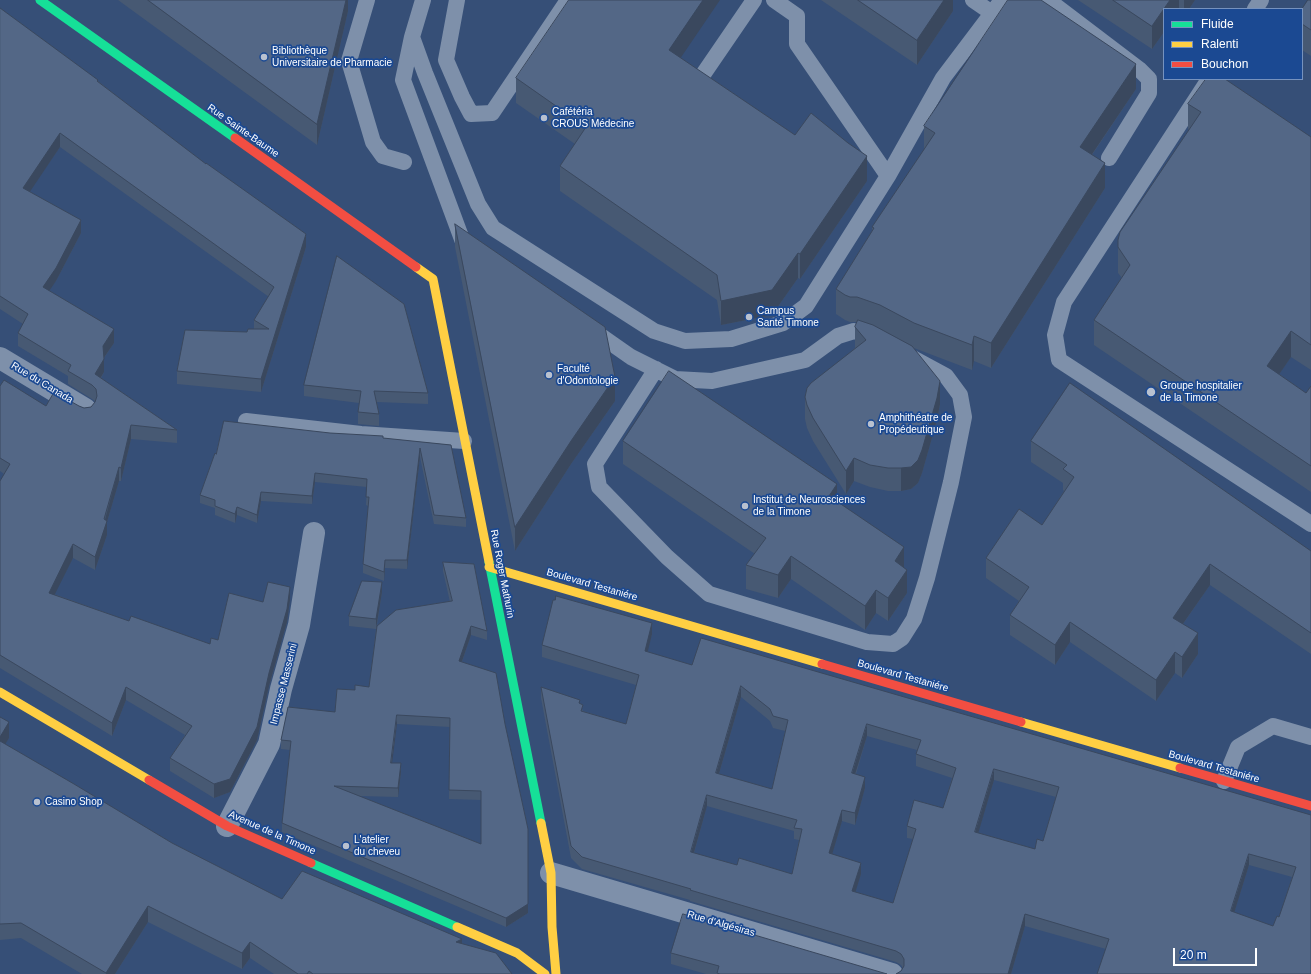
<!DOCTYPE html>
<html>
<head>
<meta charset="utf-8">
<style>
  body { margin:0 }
  #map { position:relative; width:1311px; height:974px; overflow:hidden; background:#364f77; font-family:Helvetica,sans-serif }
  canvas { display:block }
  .legend { position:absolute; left:1163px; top:8px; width:140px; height:72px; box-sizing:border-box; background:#1b4992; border:1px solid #7692be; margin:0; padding:5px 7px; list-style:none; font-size:12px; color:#fff }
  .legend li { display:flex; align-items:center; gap:8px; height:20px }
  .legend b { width:20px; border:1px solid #7692be }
  .scale { position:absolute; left:1173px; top:948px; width:84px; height:18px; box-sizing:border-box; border:2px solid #fff; border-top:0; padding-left:5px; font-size:12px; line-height:14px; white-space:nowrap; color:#fff; -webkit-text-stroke:3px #1b4992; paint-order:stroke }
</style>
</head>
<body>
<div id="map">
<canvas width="1311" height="974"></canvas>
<ul class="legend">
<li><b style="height:5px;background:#16e098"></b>Fluide</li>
<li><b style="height:5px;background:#ffcf43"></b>Ralenti</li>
<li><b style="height:5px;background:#f24e42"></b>Bouchon</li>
</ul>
<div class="scale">20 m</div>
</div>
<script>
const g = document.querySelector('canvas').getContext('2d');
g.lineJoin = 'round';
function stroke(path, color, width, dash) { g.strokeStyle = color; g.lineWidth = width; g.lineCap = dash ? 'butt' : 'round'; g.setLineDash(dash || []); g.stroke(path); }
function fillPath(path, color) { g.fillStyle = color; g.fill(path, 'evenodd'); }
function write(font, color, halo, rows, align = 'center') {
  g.font = font + ' Helvetica,sans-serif'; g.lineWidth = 3.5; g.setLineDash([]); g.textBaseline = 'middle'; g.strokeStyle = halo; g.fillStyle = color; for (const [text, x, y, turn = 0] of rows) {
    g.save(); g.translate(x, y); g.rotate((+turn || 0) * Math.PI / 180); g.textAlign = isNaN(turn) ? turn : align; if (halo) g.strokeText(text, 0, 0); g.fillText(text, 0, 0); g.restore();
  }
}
const lane = new Path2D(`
  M367,0L349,61L373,142L383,156L404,162
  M423,0L412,37L425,73L478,204L493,228L654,331L685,341L731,339L783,323L806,306L888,176L943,78L1002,0
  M457,0L446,60L462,97L471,114L492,113L568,0
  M774,0L797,16V44L888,176
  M973,0L992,13
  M1048,0L1139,69L1149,79V93L1109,158
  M1255,9L1261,0
  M412,37L403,80L463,242L466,244
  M702,76L754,0
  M1209,79L1064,302L1055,335L1059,360L1311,524
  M591,329L631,357L675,379L712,381L805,360L838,336L854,331L876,338
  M656,369L595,464L599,487L667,557L709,594L867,642L893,644L902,638L914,619L927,578L951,482L964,417L960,395L946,376L909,356
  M246,421L361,434L464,441
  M1224,781L1238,747L1273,726L1311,737`);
const street = new Path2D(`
  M0,358L85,409
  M227,826L269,744L281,689L299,625L314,533
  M551,873L892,974`);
const fast = new Path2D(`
  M40,0L235,138
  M489,562L541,823
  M311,863L457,927`);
const slow = new Path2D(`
  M416,267L433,279L489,562
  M489,567L822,664
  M0,692L149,780
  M1021,722L1180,768
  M541,823L551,873L552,927L556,974
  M457,927L517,953L545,974`);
const jam = new Path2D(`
  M235,138L416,267
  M822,664L1021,722
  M1180,768L1311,806
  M149,780L227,826L311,863`);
const wall = new Path2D(`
  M118,0H348V11L317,145Z
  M821,0H953V11L917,65Z
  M1078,0H1195L1189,9H1164V32L1152,49Z
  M1311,0V56L1302,50V9Z
  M0,8L98,81L306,247L261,392L177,384V371L247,332L254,329V320L269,297L60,147L29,192L81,233L56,281L49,290L114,343L104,358V372L101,378L177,430V443L131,439L121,481H119L107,522V535L95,570L73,558L54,594L129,621L210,644L218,640L263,602L290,600L287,622L269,686L257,740L230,792L214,798L170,771V758L185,735L126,700L112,736L0,668V481L4,474L0,471V386L46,406H79L84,408L91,407L96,402L92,399L68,384V376L18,346V333L23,324L0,309Z
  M680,58L795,135L867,181L800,279L798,278L772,315L721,325L717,300L560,191V166L575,144L516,103V78Z
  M1136,89L1092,155L1105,188L991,368L974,361L972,370L914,348L940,404L937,420L922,473L918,483L911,489L901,491H888L870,487L854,481L846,494L813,441L807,428L805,419V397L855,348V327L857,322H850L845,320L836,314V289L872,231V227L924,150V126Z
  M1188,104L1311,137V370L1291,357L1279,374L1306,393L1311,386V492L1094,345V320L1122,278L1118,273V240L1189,130L1188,129Z
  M455,224L615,401L571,464L515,551L455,247Z
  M304,385L428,393V404L377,402L379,414V426L358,424V412L359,403L304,396Z
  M330,433L451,445L466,518V527L434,524L420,457L407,569L385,568L384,581L363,573V564L368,506L366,505L367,487L315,482L312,504L261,501L257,523L237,515L235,523L215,515V508L200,503V495L216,454Z
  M623,441L837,501L904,568L907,593L888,621L876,613L865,630L791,579L778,598L746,589V565L755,554L623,464Z
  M1031,441L1311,551V654L1210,585L1183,624L1198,654L1182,678L1175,673L1156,701L1070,642L1055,665L1010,635V615L1019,601L986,578V558L1042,525L1064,491L1063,490V483L1031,462Z
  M443,562L487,631V640L471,635L462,662L528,913L506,927L282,832V823L290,750L281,749V740L335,712L355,690L369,687L376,629L349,626V616L382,592L377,625L450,602L443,571ZM397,724L450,727L449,799L481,800V844L359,796L398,797L401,772L392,763Z
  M652,634L647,652L692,665L1311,815V974L1106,949L1025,926L1011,974H896L901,971L903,968L901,965L896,962L690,901V900L582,869L571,858L541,698V687L580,704L583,711L626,724L636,685L542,657V645ZM741,697L770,721L773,728L785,731L772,789L719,774ZM867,736L917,750L916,754V766L952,778L943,808L907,826V838L913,839L893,903L855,892L861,874L832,854L842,821L855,825L865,788L856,774ZM994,780L1056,797L1043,841L1035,849L978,833ZM707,806L794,831V839L799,840L792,874L737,865L694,853ZM1249,865L1292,877L1279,917L1273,926L1234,913Z
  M0,717L9,738L5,744L172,843L282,899L462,944L512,974H274L250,958L242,969L148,922L115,974H82L21,938L0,940Z
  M671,953L887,974H706L671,964Z`);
const shadedWall = new Path2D(`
  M346,0H348V11L317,145V124Z
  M703,0H720L669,75V50Z
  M944,0H953V11L917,65V40Z
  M1170,0H1179V9H1164Z
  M1184,0H1195L1189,9H1184Z
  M1164,9V32L1152,49V26Z
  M1136,64V89L1080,172V147Z
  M60,133V147L23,202V188Z
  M867,156V181L800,279V254Z
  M1105,163V188L991,368V343Z
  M81,220V233L56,281L43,300V287Z
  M306,234V247L261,392V379Z
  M798,253V278L772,315L721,325V301Z
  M114,329V343L103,359V346Z
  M1291,331V357L1267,392V366Z
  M974,336V361L972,370V345Z
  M104,359V372L95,387V374Z
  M615,377V401L571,464L515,551V527L571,441Z
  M940,381V404L937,420L922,473L918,483L911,489L901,491V468Z
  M131,425V439L121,481V468Z
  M420,448V457L407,569V560Z
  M854,458V481L846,494V471Z
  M119,467V481L107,522V535L95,570V557Z
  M315,473V482L312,504V496Z
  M837,484V508L829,496Z
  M261,492V501L257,523V515Z
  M237,507V515L235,523V514Z
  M73,544V558L49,606V593Z
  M904,547V570L895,561Z
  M791,556V579L778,598V575Z
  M385,560V568L384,581V572Z
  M1210,564V585L1173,638V618Z
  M907,570V593L888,621V598Z
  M382,582V592L376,629V619Z
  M290,587V600L287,622L269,686L257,740L230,792L214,798V784L269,673Z
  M876,590V613L865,630V606Z
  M1070,622V642L1055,665V645Z
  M652,623V634L645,663V651Z
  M471,626V635L459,670V661Z
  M1198,633V654L1182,678V657Z
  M1175,652V673L1156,701V680Z
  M741,686V697L716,784V773Z
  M126,687V700L112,736V723Z
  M397,715V724L391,772V763Z
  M9,722V738L0,753V737Z
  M867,724V736L852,784V773Z
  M401,763V772L398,797V788Z
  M994,769V780L975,844V832Z
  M865,777V788L855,825V813Z
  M707,795V806L691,863V852Z
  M842,810V821L829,865V853Z
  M528,838V913L506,927V918Z
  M1249,854V865L1231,923V911Z
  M861,863V874L852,903V891Z
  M148,906V922L115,974H106V973Z
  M1025,914V926L1011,974H1008Z
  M462,939V954L456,942Z
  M250,942V958L242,969V953Z`);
const building = new Path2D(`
  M148,0H346L317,124Z
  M569,0H703L669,50L795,135L811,113L848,143L867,156L800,254L798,253L772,290L721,301L717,275L560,166L586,127L516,78Z
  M858,0H944L917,40Z
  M1008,0H1041L1136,64L1080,147L1105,163L991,343L974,336L972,345L914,323L880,305L857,297H850L845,295L836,289L874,228L872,227L935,133L924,126Z
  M1113,0H1170L1152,26Z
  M1308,0H1311V30L1302,24V9Z
  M0,8L98,80L97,81L206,164V163L306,234L261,379L177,371L185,330L247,332L248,329H269L254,320L274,287L60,133L23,188L81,220L56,268L43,287L114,329L103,346L104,359L95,374L177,430L131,425L121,468L119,467L104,519L107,521L95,557L73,544L49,593L129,621L131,616L210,644L211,638L218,640L229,593L263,602L268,582L290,587L287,609L269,673L257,727L230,779L214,784L170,758L192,726L126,687L112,723L0,655V481L10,464L0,458V386L4,380L46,406L54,392L79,406L84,408L91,407L95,402L97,396L96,389L92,385L68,371L71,365L18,333L28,314L0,296Z
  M1206,79H1225L1311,137V345L1291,331L1267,366L1306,393L1311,386V466L1094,320L1130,265L1118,247V240L1120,232L1201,112L1188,104Z
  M455,224L605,327L615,377L571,441L515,527Z
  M337,256L404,304L428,393L374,391L379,414L358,412L361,391L304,385Z
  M858,320L873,325L912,346L940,381L937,398L922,450L918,460L911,467L901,468H888L870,465L854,458L846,471L813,418L807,405L805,397L807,388L811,383L866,340L855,327Z
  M669,371L837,484L829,496L904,547L895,561L907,570L888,598L876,590L865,606L791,556L778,575L746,565L766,538L623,441Z
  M1070,383L1311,551V633L1210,564L1173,618L1198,633L1182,657L1175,652L1156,680L1070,622L1055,645L1010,615L1029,587L986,558L1019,509L1042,525L1074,477L1063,469L1067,465L1031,441Z
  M224,421L330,433L383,436V438L451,445L466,518L434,515L420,448L407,560H385L384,572L363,564L369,497H366L367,479L315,473L312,496L261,492L257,515L237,507L235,514L215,506V500L200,495L215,453L216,454Z
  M443,562L474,564L487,631L471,626L459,661L496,673L505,724L528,829V904L506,918L282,823L291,741L281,740L288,707L335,712L337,689L355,690V685L369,687L377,626L396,610L452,601ZM397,715L450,718L449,790L481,791V844L334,786L398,788L401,763H391Z
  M362,581L382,582L376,619L349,616Z
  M556,596L652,623L645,651L692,665L701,638L1311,815V974H1097L1109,939L1025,914L1008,974H896L901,971L904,966V959L901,954L896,951L690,890L691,889L582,857L571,846L541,687L580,700L579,703L583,705L581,711L626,724L639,675L542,645L553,600H555ZM741,686L770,709L773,716L788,720L772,789L716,773ZM867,724L921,740L916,754L956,768L943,808L914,800L907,826L916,829L893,903L852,891L861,863L829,853L842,810L855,813L865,777L852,773ZM994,769L1059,787L1043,841L1037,839L1035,849L975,832ZM707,795L797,820L794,828L802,829L792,874L739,858L737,865L691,852ZM1249,854L1296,867L1279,917L1277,916L1273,926L1231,911Z
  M0,717L9,722L0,737Z
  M0,741L74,784L172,843L282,899L302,871L462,939L456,942L496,953L512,974H313L309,971L307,974H298L250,942L242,953L148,906L106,973L21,923L0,924Z
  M683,914L887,974H720L717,973L719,966L671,953Z`);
const markers = [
  [264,57,4,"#b9c1cf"],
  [544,118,4,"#b9c1cf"],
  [749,317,4,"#b9c1cf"],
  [549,375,4,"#b9c1cf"],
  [1151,392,5,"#b9c1cf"],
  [871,424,4,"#b9c1cf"],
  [745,506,4,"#b9c1cf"],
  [37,802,4,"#b9c1cf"],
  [346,846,4,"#b9c1cf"]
];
const poiNames = [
  ["Bibliothèque",272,51],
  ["Universitaire de Pharmacie",272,63],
  ["Cafétéria",552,112],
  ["CROUS Médecine",552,124],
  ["Campus",757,311],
  ["Santé Timone",757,323],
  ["Faculté",557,369],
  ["d'Odontologie",557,381],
  ["Groupe hospitalier",1160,386],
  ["de la Timone",1160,398],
  ["Amphithéatre de",879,418],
  ["Propédeutique",879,430],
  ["Institut de Neurosciences",753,500],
  ["de la Timone",753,512],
  ["Casino Shop",45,802],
  ["L'atelier",354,840],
  ["du cheveu",354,852]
];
const streetNames = [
  ["Rue Sainte-Baume",243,131,35],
  ["Rue du Canada",42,383,31],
  ["Rue Roger Mathurin",502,574,79],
  ["Boulevard Testaniére",592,585,16],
  ["Boulevard Testaniére",903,676,16],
  ["Impasse Masserini",284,684,-76],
  ["Boulevard Testaniére",1214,767,16],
  ["Avenue de la Timone",272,833,24],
  ["Rue d'Algésiras",721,924,16]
];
stroke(lane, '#7e90aa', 16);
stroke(street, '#7e90aa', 22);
stroke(fast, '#16e098', 9);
stroke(slow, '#ffcf43', 9);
stroke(jam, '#f24e42', 9);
fillPath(wall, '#475973');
fillPath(shadedWall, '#3a485e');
fillPath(building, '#536786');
stroke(building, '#3a485e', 1);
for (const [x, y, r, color] of markers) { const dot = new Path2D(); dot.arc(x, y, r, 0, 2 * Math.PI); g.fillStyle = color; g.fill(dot); stroke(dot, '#1b4992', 1.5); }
write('10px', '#fff', '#1b4992', poiNames, 'left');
write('10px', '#fff', '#1b4992', streetNames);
</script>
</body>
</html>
